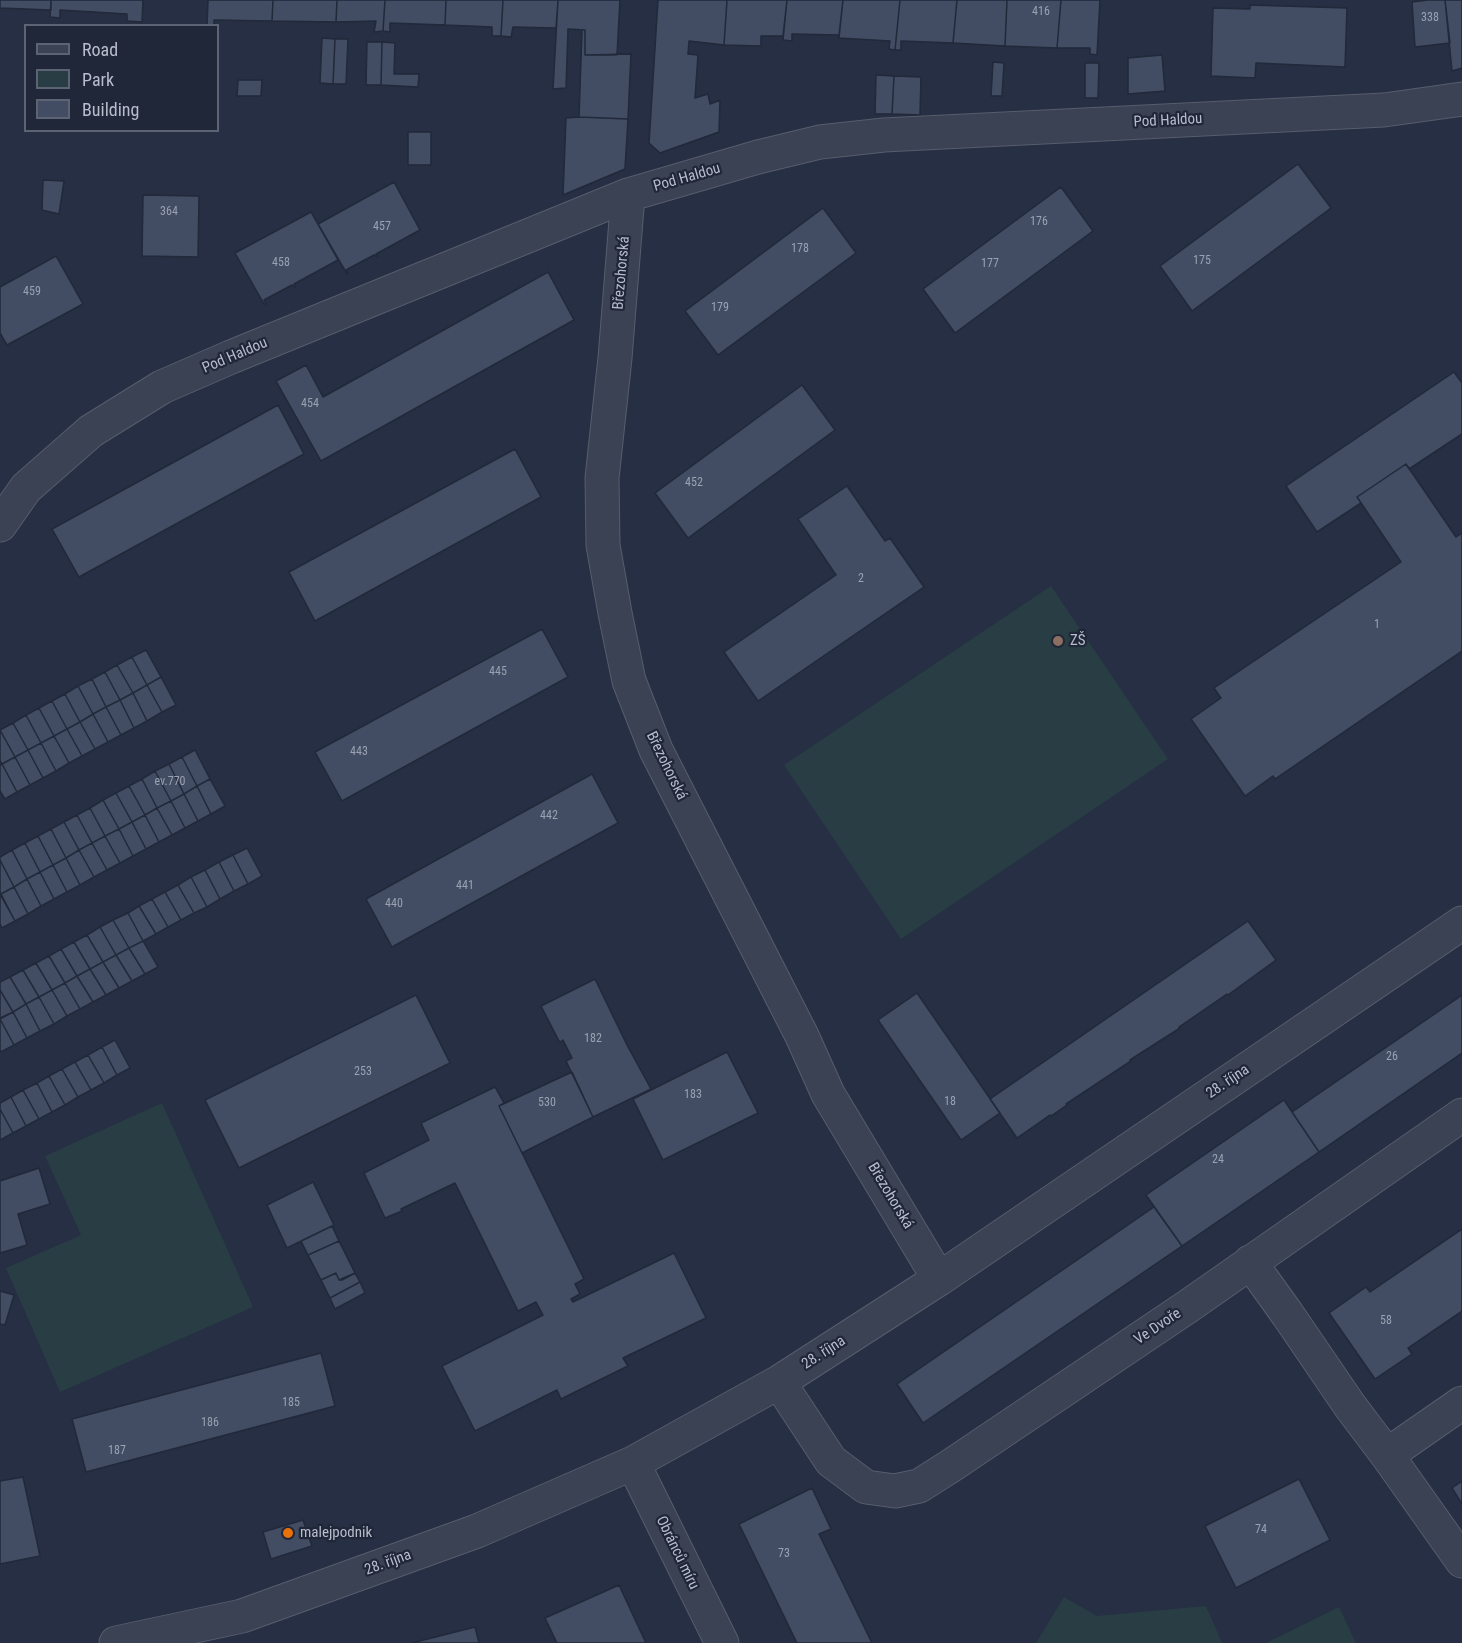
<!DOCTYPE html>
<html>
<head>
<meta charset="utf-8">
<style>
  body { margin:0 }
  #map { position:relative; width:1462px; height:1643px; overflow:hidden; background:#262f43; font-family:"Roboto Condensed",sans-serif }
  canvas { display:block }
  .legend { position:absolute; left:24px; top:24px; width:195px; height:108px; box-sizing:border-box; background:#1f2738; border:2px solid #5c6373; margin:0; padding:8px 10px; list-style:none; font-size:18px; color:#b8bdcc }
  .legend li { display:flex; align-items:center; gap:12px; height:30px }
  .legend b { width:30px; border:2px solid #5c6373 }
</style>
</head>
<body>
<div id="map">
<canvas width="1462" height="1643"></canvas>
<ul class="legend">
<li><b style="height:8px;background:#3b4253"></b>Road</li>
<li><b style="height:16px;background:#283e44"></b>Park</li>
<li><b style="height:16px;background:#424c63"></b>Building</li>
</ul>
</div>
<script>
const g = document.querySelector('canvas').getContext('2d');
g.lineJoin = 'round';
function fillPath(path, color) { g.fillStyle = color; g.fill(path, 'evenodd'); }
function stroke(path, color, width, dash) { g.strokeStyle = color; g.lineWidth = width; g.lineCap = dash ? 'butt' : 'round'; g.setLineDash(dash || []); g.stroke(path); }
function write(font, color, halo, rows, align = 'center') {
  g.font = font + ' "Roboto Condensed",sans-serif'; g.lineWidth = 4.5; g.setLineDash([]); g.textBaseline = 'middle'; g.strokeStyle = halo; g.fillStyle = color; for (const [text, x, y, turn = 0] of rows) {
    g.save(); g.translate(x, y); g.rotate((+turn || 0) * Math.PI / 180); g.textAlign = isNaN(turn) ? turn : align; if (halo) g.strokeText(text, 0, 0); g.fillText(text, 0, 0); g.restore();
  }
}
const green = new Path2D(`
  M1051,586L1168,759L901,939L784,765Z
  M162,1103L253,1307L60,1392L6,1268L81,1235L45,1156Z
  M1064,1597L1097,1616L1206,1606L1222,1643H1036Z
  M1339,1607L1356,1643H1266Z`);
const building = new Path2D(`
  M0,0H51V10L0,8Z
  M51,0H143L142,22L127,21V14L60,10V18L50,17Z
  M208,0H273L272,21L214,20V26H207Z
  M273,0H337L336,22L272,21Z
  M337,0H385L383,31L374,32L376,21L336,22Z
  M385,0H446L445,25L390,23V32L383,31Z
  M446,0H503L501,36H492V27L445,25Z
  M503,0H558L556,28L513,27L511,37L501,36Z
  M558,0H620L617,55H585V30L568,29L566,88L553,89Z
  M658,0H727L724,45L689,41L688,54L698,55L695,98L708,94L710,104L720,100L719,132L660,153L649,143Z
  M727,0H787L783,36H761V46L724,45Z
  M787,0H843L839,35L792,34V41L783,40Z
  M843,0H900L895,50L889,49L890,41L839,38Z
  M900,0H957L953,43L901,41V50H895Z
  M957,0H1007L1005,46L953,43Z
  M1007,0H1061L1057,48L1005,46Z
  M1061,0H1100L1097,55L1090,54V48H1057Z
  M1428,0H1445L1450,43L1415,47L1412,2Z
  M1445,0H1462V68L1452,71Z
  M1250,5L1347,8L1345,67L1256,63L1255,78L1211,76L1213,8L1250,9Z
  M582,30H585V55L631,54L628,119L579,117Z
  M322,38L335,39L333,84L320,83Z
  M335,39H348L346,84H333Z
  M367,42H382L381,85H366Z
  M382,42L395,43L394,74H419L418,87L381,85Z
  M1162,55L1165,91L1128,94V58Z
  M993,62L1004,63L1002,96H991Z
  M1085,63H1099L1098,98H1085Z
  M876,75L894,76L892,114H875Z
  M894,76L921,77L920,115L892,114Z
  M238,80H262L261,96H237Z
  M579,117L628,119L625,169L563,195L566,118Z
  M408,132H431V165H408Z
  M1298,164L1331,208L1192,311L1160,266Z
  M43,180L64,181L59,214L42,210Z
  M394,182L420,230L376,254L378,257L374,255L346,270L348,273L347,274L318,224Z
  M1061,187L1093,231L955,333L923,289Z
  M143,195L199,196L198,257L142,256Z
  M823,208L856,253L718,355L685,311Z
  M311,212L338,260L294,284L295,287L292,285L264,300L266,304H264L235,253Z
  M56,256L83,304L7,345L0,333V287Z
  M548,272L574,320L321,461L276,381L306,365L323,397Z
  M1454,372L1462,383V434L1409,469L1406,464L1357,497L1361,503L1317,532L1286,486Z
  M802,385L835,430L688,538L655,493Z
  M278,405L304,454L79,577L52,529Z
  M515,449L541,497L315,621L289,572Z
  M1406,464L1456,537L1462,533V651L1275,779L1273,776L1245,796L1191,719L1221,698L1214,688L1401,562L1357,497Z
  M847,486L885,541L890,538L924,587L758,701L724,652L836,575L798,519Z
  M542,629L568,677L342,801L315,752Z
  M146,650L161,677L147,685L132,657Z
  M132,657L147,685L133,693L117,665Z
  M117,665L133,693L120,700L105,672Z
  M105,672L120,700L106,707L92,679Z
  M161,677L176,705L162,712L147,685Z
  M92,679L106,707L93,714L78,686Z
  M147,685L162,712L147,721L133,693Z
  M78,686L93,714L80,722L65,694Z
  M133,693L147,721L134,728L120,700Z
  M65,694L80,722L67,729L52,701Z
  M120,700L134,728L121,735L106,707Z
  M52,701L67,729L54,736L39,708Z
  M106,707L121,735L108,742L93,714Z
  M39,708L54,736L41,743L26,715Z
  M93,714L108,742L95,749L80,722Z
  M26,715L41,743L28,750L13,723Z
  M80,722L95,749L82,756L67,729Z
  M13,723L28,750L15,757L0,730Z
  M67,729L82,756L69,763L54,736Z
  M0,730L15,757L2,764L0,761Z
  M54,736L69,763L56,771L41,743Z
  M41,743L56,771L43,778L28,750Z
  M28,750L43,778L30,785L15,757Z
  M195,750L210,779L197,786L182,757Z
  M15,757L30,785L17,792L2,764Z
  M182,757L197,786L184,794L169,764Z
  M2,764L17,792L5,799L0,791V765Z
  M169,764L184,794L171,801L155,771Z
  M155,771L171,801L157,808L142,779Z
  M592,774L618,823L392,947L366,899Z
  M142,779L157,808L145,815L129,786Z
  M210,779L225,806L211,814L197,786Z
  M129,786L145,815L132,822L116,793Z
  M197,786L211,814L198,821L184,794Z
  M116,793L132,822L119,829L103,800Z
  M184,794L198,821L185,828L171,801Z
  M103,800L119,829L105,836L90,808Z
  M171,801L185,828L172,835L157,808Z
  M90,808L105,836L92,843L77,815Z
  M157,808L172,835L159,842L145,815Z
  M77,815L92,843L79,850L64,822Z
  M145,815L159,842L146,849L132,822Z
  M64,822L79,850L66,858L51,829Z
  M132,822L146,849L133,856L119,829Z
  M51,829L66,858L53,865L38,836Z
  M119,829L133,856L120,863L105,836Z
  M38,836L53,865L40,872L25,843Z
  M105,836L120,863L107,870L92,843Z
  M25,843L40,872L27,879L12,850Z
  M92,843L107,870L94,877L79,850Z
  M247,848L262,876L248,884L233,855Z
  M12,850L27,879L14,887L0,860V857Z
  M79,850L94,877L80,885L66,858Z
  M233,855L248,884L234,891L219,862Z
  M66,858L80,885L67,892L53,865Z
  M0,860L14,887L1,894L0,892Z
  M219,862L234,891L220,899L205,870Z
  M53,865L67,892L54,899L40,872Z
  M205,870L220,899L207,907L191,877Z
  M40,872L54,899L41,906L27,879Z
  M191,877L207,907L194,913L178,885Z
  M27,879L41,906L28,914L14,887Z
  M178,885L194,913L181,920L165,892Z
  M14,887L28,914L15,921L1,894Z
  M165,892L181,920L168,927L152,899Z
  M0,894L15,921L2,928L0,924Z
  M152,899L168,927L156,934L139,906Z
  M139,906L156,934L143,941L128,913Z
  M128,913L143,941L129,948L113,920Z
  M113,920L129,948L116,955L100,927Z
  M1248,921L1276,960L1228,995L1227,994L1179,1027L1180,1028L1130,1060L1131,1061L1066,1104L1067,1105L1051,1116L1050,1115L1017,1138L990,1099Z
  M100,927L116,955L103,962L87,935Z
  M87,935L103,962L90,969L74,942Z
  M143,941L158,967L145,974L129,948Z
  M74,942L90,969L77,976L61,949Z
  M129,948L145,974L132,981L116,955Z
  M61,949L77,976L65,983L49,956Z
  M116,955L132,981L119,988L103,962Z
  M49,956L65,983L52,990L36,963Z
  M103,962L119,988L106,995L90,969Z
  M36,963L52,990L39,997L23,970Z
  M90,969L106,995L93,1002L77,976Z
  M23,970L39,997L26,1004L10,977Z
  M77,976L93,1002L80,1009L65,983Z
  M10,977L26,1004L13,1012L0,990V982Z
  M595,979L627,1045L651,1089L593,1117L566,1061L572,1058L563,1040L560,1042L559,1041L541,1006Z
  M65,983L80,1009L67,1016L52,990Z
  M0,990L13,1012L0,1018Z
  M52,990L67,1016L54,1024L39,997Z
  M917,993L1000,1113L961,1140L878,1020Z
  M416,995L450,1063L239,1168L205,1100Z
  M1462,995V1053L1319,1152L1292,1112Z
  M39,997L54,1024L40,1031L26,1004Z
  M26,1004L40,1031L27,1038L13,1012Z
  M13,1012L27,1038L14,1045L0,1019Z
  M0,1019L14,1045L1,1052L0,1050Z
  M115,1040L130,1068L117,1075L102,1047Z
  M102,1047L117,1075L104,1083L88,1055Z
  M727,1052L758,1113L663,1160L633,1099Z
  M88,1055L104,1083L91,1090L75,1062Z
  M75,1062L91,1090L78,1097L62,1069Z
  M62,1069L78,1097L65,1105L49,1076Z
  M572,1072L593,1117L522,1153L499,1106Z
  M49,1076L65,1105L52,1112L37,1083Z
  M37,1083L52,1112L39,1119L23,1090Z
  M495,1087L504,1103L499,1106L584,1279L575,1284L580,1294L571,1299L573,1302L674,1253L706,1318L623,1358L628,1366L561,1399L557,1390L475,1431L442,1366L543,1315L536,1302L518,1311L455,1183L401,1209L402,1211L385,1218L364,1173L429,1140L421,1123Z
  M23,1090L39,1119L26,1126L11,1097Z
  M11,1097L26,1126L13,1133L0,1109V1103Z
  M1284,1100L1319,1152L1182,1246L1146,1195Z
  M0,1109L13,1133L0,1140Z
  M39,1168L50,1204L18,1214L27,1245L0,1253V1181Z
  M313,1182L334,1225L287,1248L267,1205Z
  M1154,1207L1182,1246L923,1423L897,1384Z
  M332,1226L339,1241L308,1255L301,1241Z
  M1462,1229V1311L1408,1348L1412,1354L1375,1379L1329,1313L1366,1287L1370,1292Z
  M339,1241L355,1273L342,1280H339L336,1273L321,1280L308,1255Z
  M336,1273L339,1280L355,1273L360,1282L330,1298L321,1280Z
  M360,1282L365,1293L335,1309L330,1298Z
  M0,1291L14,1295L5,1325L0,1324Z
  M321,1353L335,1406L86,1472L72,1419Z
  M23,1477L40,1556L0,1564V1481Z
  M1299,1479L1330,1540L1236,1588L1205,1526Z
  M1462,1481V1504L1452,1488Z
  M812,1488L831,1529L819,1534L872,1643H797L739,1524Z
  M303,1520L312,1546L271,1559L263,1532Z
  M619,1585L646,1643H557L545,1618Z
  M475,1627L479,1643H412Z`);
const minor = new Path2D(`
  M628,195L615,358L602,478L603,545L615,613L629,681L656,750L802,1036L828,1094L939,1279
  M0,525L26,488L91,431L162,387L231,357L628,195L758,157L820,142L884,135L1384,110L1462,99
  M1250,1262L1288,1315L1350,1406L1387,1455L1462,1561
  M779,1382L831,1461L866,1487L895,1491L919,1486L949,1467L1187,1307L1462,1115
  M1387,1455L1462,1403
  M633,1463L722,1643
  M116,1643L242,1616L477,1531L633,1463L779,1382L939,1279L1462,923`);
const markers = [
  [1058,641,6,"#8d6e63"],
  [288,1533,6,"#e8710a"]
];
const numberNames = [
  ["416",1041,12],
  ["338",1430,18],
  ["364",169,212],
  ["176",1039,222],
  ["457",382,227],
  ["178",800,249],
  ["175",1202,261],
  ["458",281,263],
  ["177",990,264],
  ["459",32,292],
  ["179",720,308],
  ["454",310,404],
  ["452",694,483],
  ["2",861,579],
  ["1",1377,625],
  ["445",498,672],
  ["443",359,752],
  ["ev.770",170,782],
  ["442",549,816],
  ["441",465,886],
  ["440",394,904],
  ["182",593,1039],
  ["26",1392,1057],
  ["253",363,1072],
  ["183",693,1095],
  ["18",950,1102],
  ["530",547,1103],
  ["24",1218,1160],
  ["58",1386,1321],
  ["185",291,1403],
  ["186",210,1423],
  ["187",117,1451],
  ["74",1261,1530],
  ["73",784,1554]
];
const streetNames = [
  ["Pod Haldou",1168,121,-3],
  ["Pod Haldou",687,178,-16],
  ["Březohorská",622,273,-85],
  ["Pod Haldou",235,356,-23],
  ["Březohorská",666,766,64],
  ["28. října",1228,1082,-34],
  ["Březohorská",890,1196,59],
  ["Ve Dvoře",1158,1327,-34],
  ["28. října",824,1353,-33],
  ["Obránců míru",677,1553,64],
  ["28. října",388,1563,-20]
];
const poiNames = [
  ["ZŠ",1070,641],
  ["malejpodnik",300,1533]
];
fillPath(green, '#283e44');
fillPath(building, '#424c63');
stroke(building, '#21293a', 1.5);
stroke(minor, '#565d6d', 35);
stroke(minor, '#3b4253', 33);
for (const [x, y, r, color] of markers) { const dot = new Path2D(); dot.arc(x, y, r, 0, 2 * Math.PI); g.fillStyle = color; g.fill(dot); stroke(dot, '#1f2738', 2); }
write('12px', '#9aa1b2', null, numberNames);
write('15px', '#b8bdcc', '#1f2738', streetNames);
write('15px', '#b8bdcc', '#1f2738', poiNames, 'left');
</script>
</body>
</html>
